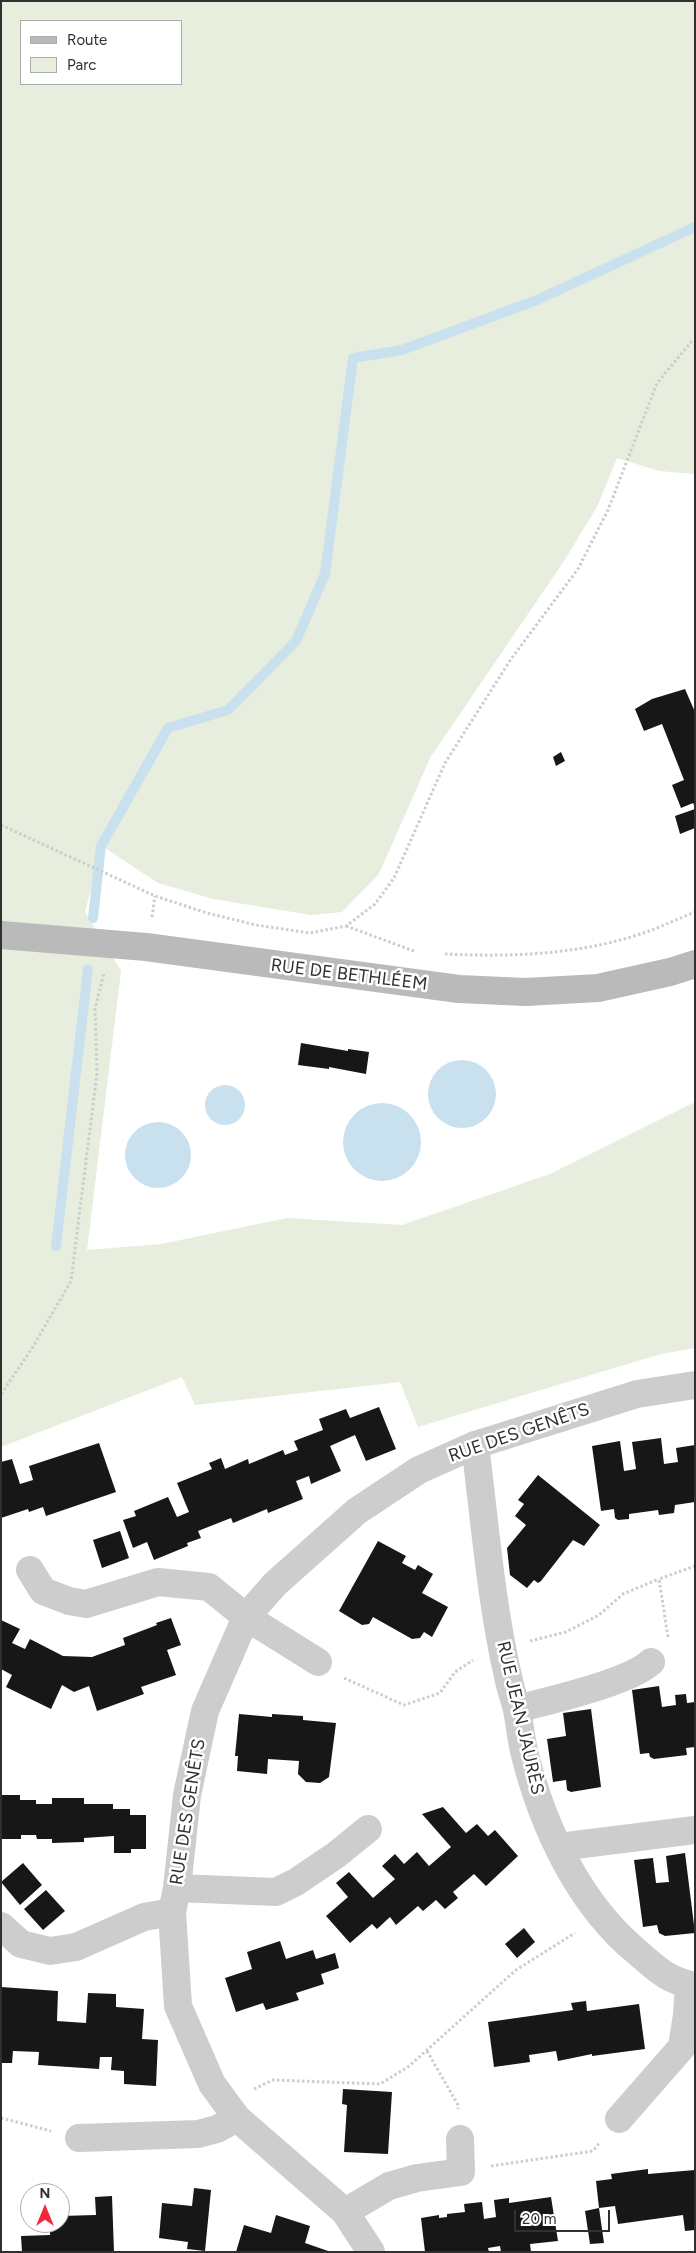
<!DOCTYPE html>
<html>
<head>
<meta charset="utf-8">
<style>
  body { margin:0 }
  #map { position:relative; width:696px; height:2253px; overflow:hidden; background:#fff; font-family:Figtree,sans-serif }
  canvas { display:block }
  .frame { position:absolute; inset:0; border:2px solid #303030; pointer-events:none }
  .legend { position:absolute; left:20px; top:20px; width:162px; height:65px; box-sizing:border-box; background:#fff; border:1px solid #acacac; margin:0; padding:6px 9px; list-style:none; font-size:15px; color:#303030 }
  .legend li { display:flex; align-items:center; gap:10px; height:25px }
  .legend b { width:25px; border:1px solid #acacac }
  .north { position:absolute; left:20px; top:2183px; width:50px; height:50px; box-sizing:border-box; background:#fff; border:1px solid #acacac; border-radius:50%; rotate:0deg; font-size:14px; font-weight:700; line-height:20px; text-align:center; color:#303030 }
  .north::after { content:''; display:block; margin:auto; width:18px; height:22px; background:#f12939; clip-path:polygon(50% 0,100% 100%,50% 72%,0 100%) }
  .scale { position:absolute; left:514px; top:2210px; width:96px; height:22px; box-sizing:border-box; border:2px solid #303030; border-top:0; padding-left:6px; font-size:15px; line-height:18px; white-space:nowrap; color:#303030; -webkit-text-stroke:4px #fff; paint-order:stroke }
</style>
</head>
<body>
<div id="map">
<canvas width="696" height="2253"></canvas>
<div class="frame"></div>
<ul class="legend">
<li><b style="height:6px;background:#bababa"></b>Route</li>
<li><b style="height:14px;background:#e7eede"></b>Parc</li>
</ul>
<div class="north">N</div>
<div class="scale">20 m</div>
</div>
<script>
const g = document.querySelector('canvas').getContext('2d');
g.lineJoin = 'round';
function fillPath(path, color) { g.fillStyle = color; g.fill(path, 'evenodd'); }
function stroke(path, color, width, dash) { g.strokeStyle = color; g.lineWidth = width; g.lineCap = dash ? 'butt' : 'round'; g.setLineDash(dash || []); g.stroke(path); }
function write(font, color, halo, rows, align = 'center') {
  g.font = font + ' Figtree,sans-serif'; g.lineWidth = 5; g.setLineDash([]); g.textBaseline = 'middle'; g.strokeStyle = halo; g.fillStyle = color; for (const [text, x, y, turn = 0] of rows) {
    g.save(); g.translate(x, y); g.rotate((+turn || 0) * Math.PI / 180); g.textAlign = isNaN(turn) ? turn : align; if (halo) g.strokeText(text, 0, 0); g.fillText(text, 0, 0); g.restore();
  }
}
const green = new Path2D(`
  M1,1H695V474L659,471L617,458L597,507L562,564L430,758L379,874L342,912L311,915L213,899L158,883L102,846L85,912L121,971L87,1250L161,1244L287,1218L402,1225L550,1174L695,1102V1348L661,1354L418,1427L400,1382L195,1405L182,1377L1,1447ZM21,21H181V84H21Z`);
const water = new Path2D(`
  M428 1094a34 34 0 1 1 68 0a34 34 0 1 1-68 0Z
  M205 1105a20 20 0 1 1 40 0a20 20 0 1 1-40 0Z
  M343 1142a39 39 0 1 1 78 0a39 39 0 1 1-78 0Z
  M125 1155a33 33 0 1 1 66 0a33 33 0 1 1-66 0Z`);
const stream = new Path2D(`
  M93,918L101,846L168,728L228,710L296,641L325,574L353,358L402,350L537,300L695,227
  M56,1246L88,969`);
const building = new Path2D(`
  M685,689L695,712V807L693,803L681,808L672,785L684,780L662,724L644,731L635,709L652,699Z
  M561,752L565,761L556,766L553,757Z
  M695,809V828L680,834L675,816Z
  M301,1043L348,1051V1049L369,1052L366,1074L329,1067V1069L298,1065Z
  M379,1407L396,1449L366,1461L355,1435L330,1446L341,1471L311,1484L309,1476L296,1481L303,1499L268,1513L267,1509L233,1523L231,1518L198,1531L201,1538L187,1543L188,1546L154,1560L147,1542L133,1548L123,1520L136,1516L134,1511L168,1497L177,1517L189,1512L177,1483L212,1469L209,1463L221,1458L225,1469L248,1459L249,1464L283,1450L285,1455L298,1450L294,1441L323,1430L319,1419L346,1409L350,1418Z
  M661,1438L664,1464L678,1462L676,1448L695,1445V1502L675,1505L674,1513L659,1515L658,1510L629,1514V1519L618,1520L615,1518L614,1509L601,1511L592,1446L620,1441L624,1471L636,1469L632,1442Z
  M99,1443L116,1492L46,1516L43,1507L29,1512L28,1509L1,1518V1462L12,1459L20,1484L33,1480L29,1466Z
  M538,1475L600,1525L584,1546L573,1540L541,1581L538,1583L534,1580L527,1588L510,1575L507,1548L526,1525L515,1516L524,1504L518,1500Z
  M120,1531L129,1558L102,1568L93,1540Z
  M378,1541L406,1556L402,1563L415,1570L418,1565L433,1574L422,1593L448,1607L432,1637L424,1632L420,1638L412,1639L373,1617L369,1624L362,1625L339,1611Z
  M171,1618L181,1645L167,1650L176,1675L141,1687L144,1694L97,1711L89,1686L74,1692L62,1685L51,1709L6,1687L12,1675L1,1669V1620L20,1629L12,1643L25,1649L30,1639L63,1656L92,1657L125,1645L123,1638L157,1625L156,1623Z
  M659,1686L662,1707L676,1705L675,1695L686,1694L687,1703L695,1702V1747L686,1748L687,1755L654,1759L650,1757L649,1753L640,1754L632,1690Z
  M591,1709L601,1787L571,1792L567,1790L566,1780L553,1782L547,1739L566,1736L563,1713Z
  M239,1714L272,1717V1714L287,1715L303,1716V1720L336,1723L329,1777L320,1783L306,1782L298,1774L299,1761L268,1759L267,1774L237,1771L238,1756H235Z
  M1,1795H20V1800H36V1804H52V1798H84V1804H113V1809H130V1815H146V1849H131V1853H114V1836L84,1838V1842L52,1843V1839H37L36,1835H21V1839H1Z
  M443,1807L466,1833L477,1824L488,1836L495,1830L518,1856L486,1886L474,1874L453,1892L458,1898L445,1909L436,1900L423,1911L418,1906L396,1925L390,1917L377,1929L372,1924L350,1943L326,1916L348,1897L336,1883L349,1872L373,1898L395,1879L382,1866L395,1854L404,1864L417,1852L429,1866L451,1847L422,1814Z
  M685,1853L695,1933L665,1936L659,1933L657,1925L643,1927L634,1860L653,1858L656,1883L669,1882L666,1856Z
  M23,1863L42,1885L20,1905L1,1882Z
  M46,1890L65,1911L43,1930L24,1909Z
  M524,1928L535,1942L517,1958L505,1944Z
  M280,1941L286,1959L313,1950L316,1959L335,1953L339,1968L321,1974L324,1984L296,1993L299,2000L266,2010L263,2003L236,2012L225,1978L252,1969L247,1952Z
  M1,1987L58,1991L57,2021L86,2023L88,1993L116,1994V2007L144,2009L142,2039L158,2040L156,2086L124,2084V2071L111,2070L112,2057H100L99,2069L38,2065L39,2052L13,2051L12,2063H1Z
  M586,2001L587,2011L639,2004L645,2049L592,2056V2054L558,2061L556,2051L529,2055L530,2062L494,2067L488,2022L573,2010L571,2003Z
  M343,2089L392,2092L388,2154L344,2152L347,2105L342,2104Z
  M648,2169V2174L695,2170V2230L685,2231L683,2215L618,2224L615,2206L599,2208L596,2181L612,2179L611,2174Z
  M194,2188L211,2190L205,2251L187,2249L188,2242L159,2238L162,2203L192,2206Z
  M112,2196L114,2252H22L21,2236L50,2235V2223H60V2216L96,2215L95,2197Z
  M551,2197L558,2241L530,2244L531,2252H501L500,2246L488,2248L489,2252H425L421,2218L439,2215V2218L447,2217V2214L465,2212L464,2204L482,2202L484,2219L496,2217L494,2200L509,2198V2203Z
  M599,2208L604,2243L590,2244L585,2211Z
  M276,2215L310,2226L305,2243L331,2252H236L244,2225L271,2233Z`);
const path = new Path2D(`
  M1,825L155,896L207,913L256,925L310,933L346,926L375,904L394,878L445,763L511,659L578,569L608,510L657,383L692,341H695
  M152,917L155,896
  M346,926L414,951
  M445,954C508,957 573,955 634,936C655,930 675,920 695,912
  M1,1394L31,1350L71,1281L97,1073L95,1009L104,973
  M668,1637L659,1579L695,1566
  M530,1641L566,1632L599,1615L623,1594L659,1579
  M344,1678L404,1705L440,1693L455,1672L473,1660
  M427,2051L458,2105V2109
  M254,2089L273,2080L380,2084L408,2067L516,1970L575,1933
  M1,2118L51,2131
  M491,2166L593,2151L600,2142`);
const street = new Path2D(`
  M475,1445C485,1523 491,1604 509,1681C511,1691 515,1700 517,1710C520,1725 521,1740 525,1755C543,1827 579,1904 637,1952C658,1970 667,1980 695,1986
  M30,1570L43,1591L69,1601L86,1604L158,1582L209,1587L246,1617L318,1662
  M517,1709C550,1700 628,1683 651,1662
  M559,1847L695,1830
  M177,1888L276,1892L296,1882L336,1855L368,1829
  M1,1926L21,1944L50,1951L76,1947L144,1917L172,1912
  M619,2119L682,2047L687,2015L689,1985
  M79,2138L198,2134L217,2129L237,2118
  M345,2212L389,2186L417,2178L461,2172L460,2139
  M371,2252L345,2212L237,2118L212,2084L178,2006L172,1912L177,1888L187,1795L205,1711L246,1617L275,1584L357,1511L419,1470L475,1445L637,1394L695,1385`);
const secondary = new Path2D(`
  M1,935L146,947L459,989L526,992L598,988L670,972L695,964`);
const streetNames = [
  ["RUE DE BETHLÉEM",349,975,7],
  ["RUE DES GENÊTS",519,1433,-19],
  ["RUE JEAN JAURÈS",520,1718,77],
  ["RUE DES GENÊTS",188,1812,-81]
];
fillPath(green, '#e7eede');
fillPath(water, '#c9e0ef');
stroke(stream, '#c9e0ef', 10);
fillPath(building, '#171717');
stroke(path, '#cdcdcd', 3, [2.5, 2.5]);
stroke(street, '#cdcdcd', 28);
stroke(secondary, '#bababa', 28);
write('18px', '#303030', '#fff', streetNames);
</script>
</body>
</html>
